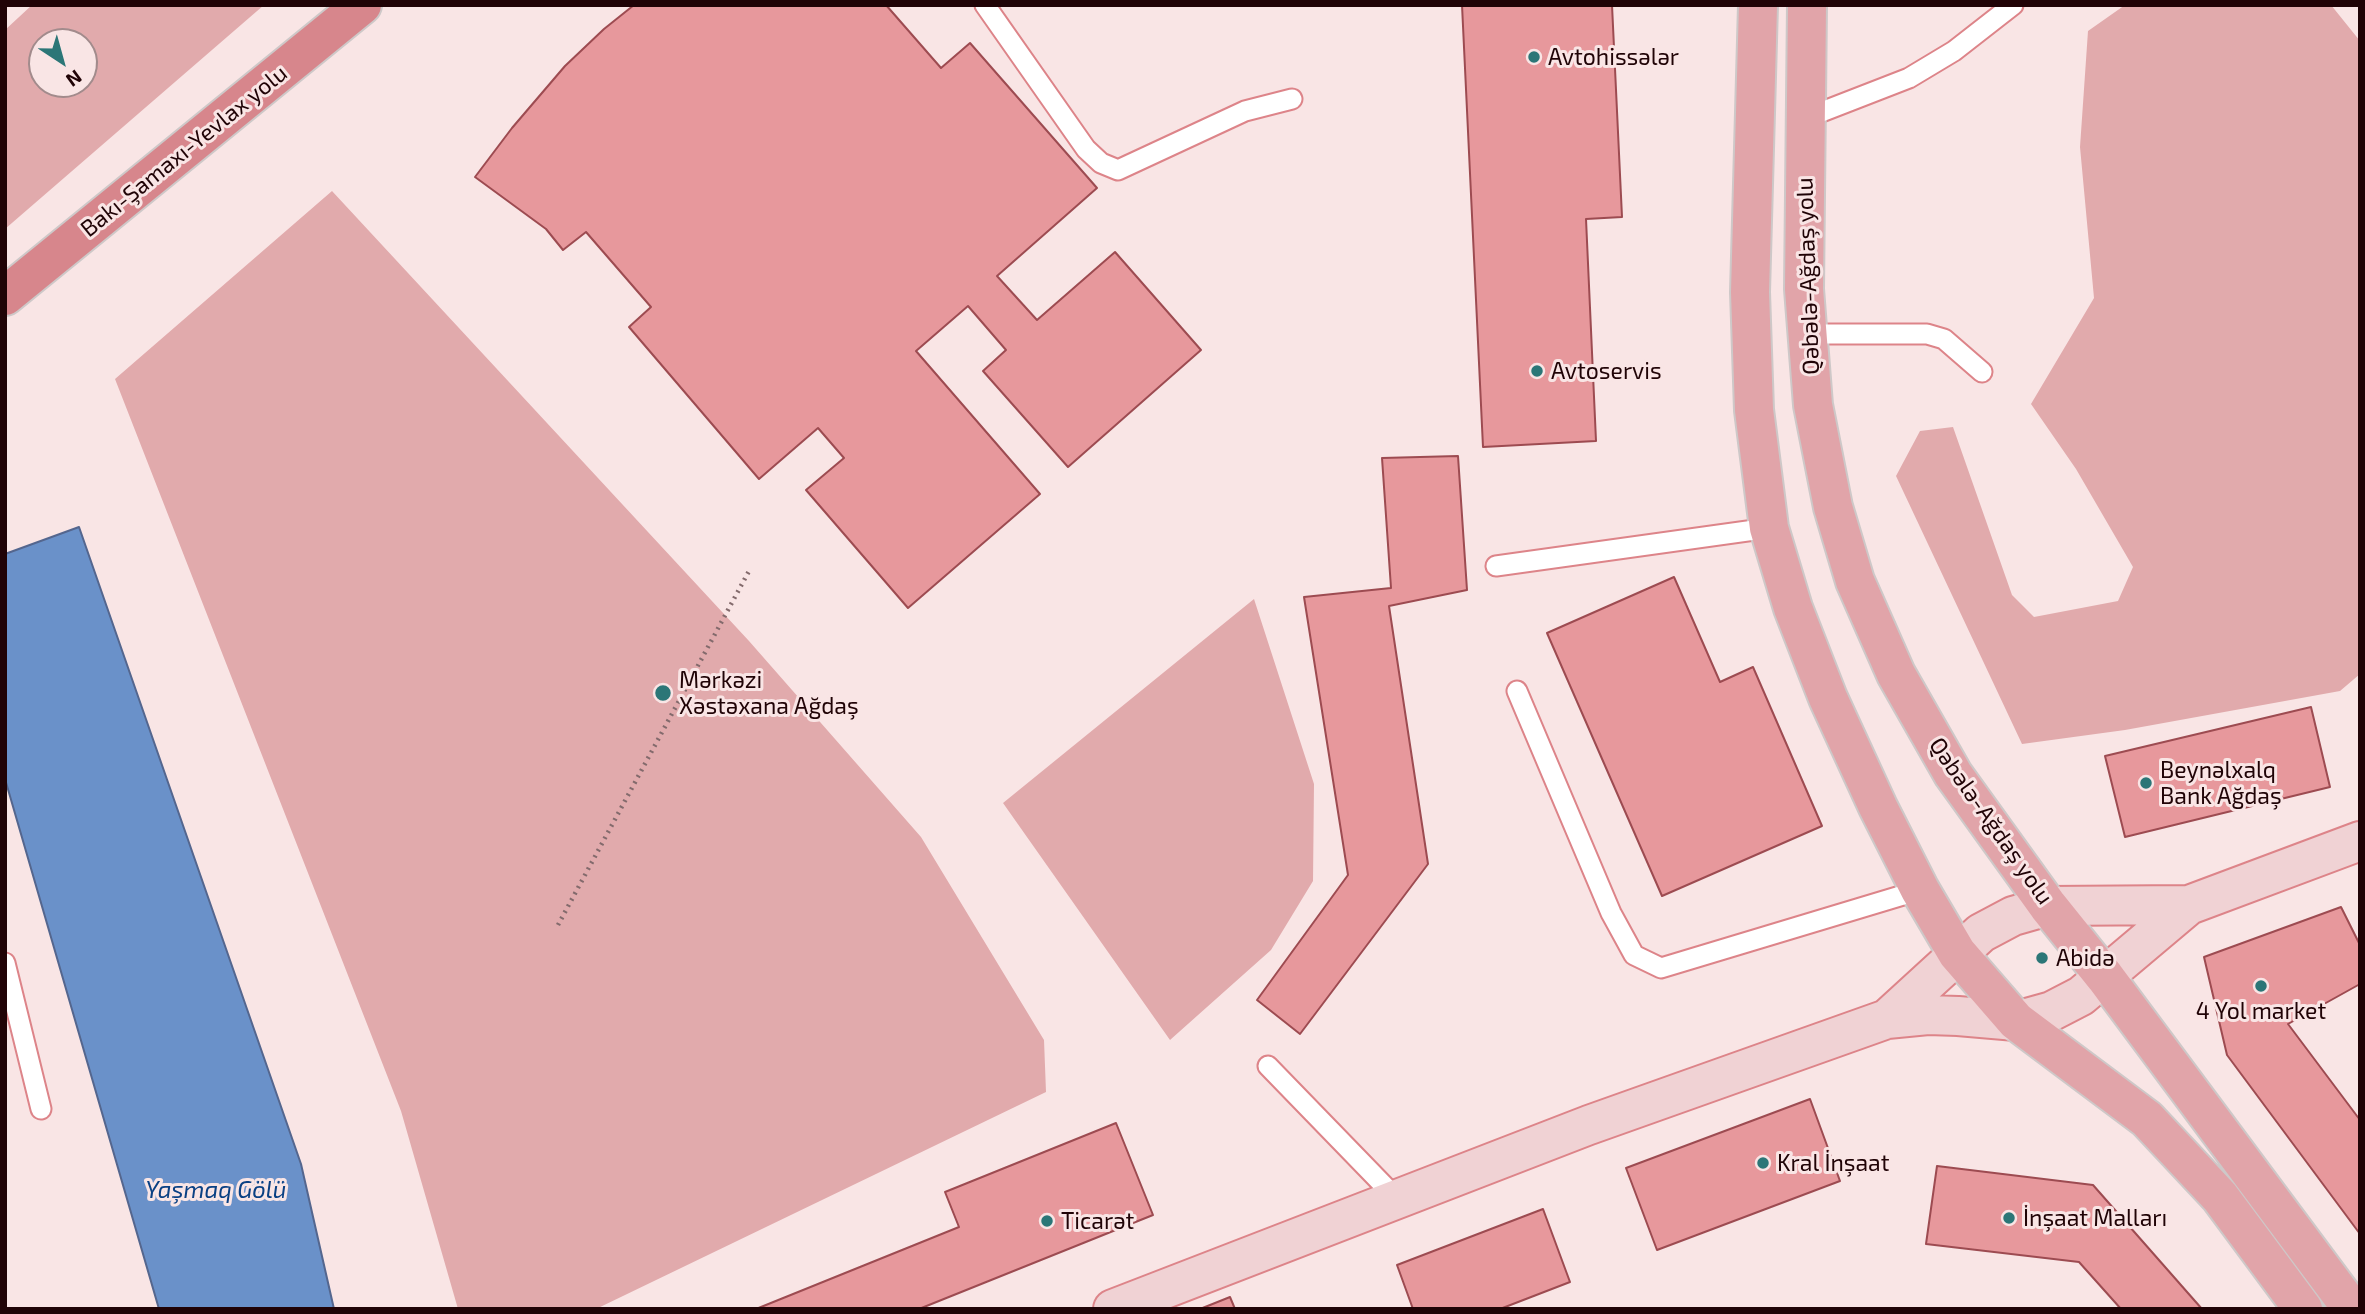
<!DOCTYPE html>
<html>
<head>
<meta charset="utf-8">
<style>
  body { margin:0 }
  #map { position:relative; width:2365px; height:1314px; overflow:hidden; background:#f9e5e5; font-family:"Exo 2",sans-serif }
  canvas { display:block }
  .frame { position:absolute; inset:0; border:7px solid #200306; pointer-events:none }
  .north { position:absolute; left:28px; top:28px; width:70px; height:70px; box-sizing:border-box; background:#f9e5e5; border:2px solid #a28b8c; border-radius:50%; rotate:144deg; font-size:19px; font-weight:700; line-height:28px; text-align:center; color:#200306 }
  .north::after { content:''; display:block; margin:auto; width:24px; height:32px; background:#2c7677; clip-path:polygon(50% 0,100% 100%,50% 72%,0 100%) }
</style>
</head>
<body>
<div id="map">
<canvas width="2365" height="1314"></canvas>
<div class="frame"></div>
<div class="north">N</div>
</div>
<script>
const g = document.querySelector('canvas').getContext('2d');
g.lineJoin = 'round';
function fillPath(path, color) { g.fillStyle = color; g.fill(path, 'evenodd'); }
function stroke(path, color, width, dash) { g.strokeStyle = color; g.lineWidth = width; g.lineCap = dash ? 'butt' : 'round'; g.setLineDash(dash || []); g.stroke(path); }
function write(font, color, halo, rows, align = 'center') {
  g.font = font + ' "Exo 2",sans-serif'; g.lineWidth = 6; g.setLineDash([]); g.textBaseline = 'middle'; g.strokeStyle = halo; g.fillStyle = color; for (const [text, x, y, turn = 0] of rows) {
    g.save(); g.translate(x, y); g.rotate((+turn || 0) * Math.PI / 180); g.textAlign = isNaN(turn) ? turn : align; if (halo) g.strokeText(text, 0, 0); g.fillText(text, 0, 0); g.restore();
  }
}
const green = new Path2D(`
  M32,5H264L5,229V30ZM42,42H84V84H42Z
  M2125,5H2331L2360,41V674L2340,691L2125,730L2022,744L1896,476L1920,431L1953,427L2012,595L2034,617L2118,601L2133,567L2076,469L2031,404L2094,298L2080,147L2088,31Z
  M332,191L749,641L921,837L1044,1040L1046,1092L596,1309H458L401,1111L115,379Z
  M1254,599L1314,784L1313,881L1271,950L1170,1040L1003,803Z`);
const water = new Path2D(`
  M79,527L301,1164L334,1309H159L5,779V554Z`);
const building = new Path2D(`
  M634,5H886L941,68L970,43L1097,188L997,276L1037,320L1115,252L1201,350L1068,467L983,371L1006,350L968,306L916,351L1040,494L908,608L806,490L844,458L818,428L759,479L629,327L651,307L586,232L563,250L546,229L475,177L512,128L565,66L604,29Z
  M1462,5H1612L1622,217L1586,219L1596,441L1483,447Z
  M1458,456L1467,590L1389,606L1428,864L1300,1034L1257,1000L1348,875L1304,597L1391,588L1382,458Z
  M1674,577L1720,682L1753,667L1822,826L1662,896L1547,633Z
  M2311,707L2330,787L2125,837L2105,756Z
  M2341,907L2360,945V984L2288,1024L2360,1120V1234L2227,1055L2204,957Z
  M1810,1099L1840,1181L1657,1250L1626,1168Z
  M1116,1123L1153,1215L919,1309H756L959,1227L945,1192Z
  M1937,1166L2093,1185L2202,1309H2121L2079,1262L1926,1244Z
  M1543,1209L1570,1282L1500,1309H1413L1397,1265Z
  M1230,1297L1235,1309H1200Z`);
const path = new Path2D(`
  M558,925L749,571`);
const service = new Path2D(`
  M985,5L1086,149L1101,163L1118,170L1245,111L1292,99
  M1806,118L1909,78L1954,51L2013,5
  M1807,334H1927L1944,339L1982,372
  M1496,566L1769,528
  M1517,691L1611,913L1634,955L1661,968L1920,890
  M5,963L41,1109
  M1268,1066L1397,1199`);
const secondary = new Path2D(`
  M1887,1019L1981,933L2013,916L2048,906L2189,905
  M1113,1309L1589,1125L1887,1019L1928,1015L1958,1016L2016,1021L2052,1011L2081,996L2189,905L2360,841`);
const primary = new Path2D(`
  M1758,5L1750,292L1754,410L1769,528L1793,608L1828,698L1878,807L1920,890L1957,953L2016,1021L2147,1119L2220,1197L2303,1309
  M1807,5L1804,289L1813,405L1833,507L1855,581L1896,674L1953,774L2048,906L2105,977L2352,1309`);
const trunk = new Path2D(`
  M5,296L362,5`);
const markers = [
  [1534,57,7,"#2c7677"],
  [1537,371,7,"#2c7677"],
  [663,693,9,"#2c7677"],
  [2146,783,7,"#2c7677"],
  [2042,958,7,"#2c7677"],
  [2261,986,7,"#2c7677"],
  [1763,1163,7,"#2c7677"],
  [2009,1218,7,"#2c7677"],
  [1047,1221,7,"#2c7677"]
];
const poiNames = [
  ["Avtohissələr",1548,57],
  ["Avtoservis",1551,371],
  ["Mərkəzi",679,680],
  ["Xəstəxana Ağdaş",679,706],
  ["Beynəlxalq",2160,770],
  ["Bank Ağdaş",2160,796],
  ["Abidə",2056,958],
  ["4 Yol market",2261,1011,"center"],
  ["Kral İnşaat",1777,1163],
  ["İnşaat Malları",2023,1218],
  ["Ticarət",1061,1221]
];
const streetNames = [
  ["Bakı-Şamaxı-Yevlax yolu",184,151,-39],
  ["Qəbələ-Ağdaş yolu",1808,276,-92],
  ["Qəbələ-Ağdaş yolu",1991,821,55]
];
const waterNames = [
  ["Yaşmaq Gölü",216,1190]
];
fillPath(green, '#e1aaac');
fillPath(water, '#6a91c9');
stroke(water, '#54668e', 2);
fillPath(building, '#e7989c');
stroke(building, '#9d4b51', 2);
stroke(service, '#dd8489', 23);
stroke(secondary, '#dd8489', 42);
stroke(primary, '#cec8c8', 42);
stroke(trunk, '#cec8c8', 42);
stroke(path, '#836a6c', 4.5, [2, 5]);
stroke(service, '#fff', 19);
stroke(secondary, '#f0d2d4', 38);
stroke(primary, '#e1a4a9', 38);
stroke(trunk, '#d7868c', 38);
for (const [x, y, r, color] of markers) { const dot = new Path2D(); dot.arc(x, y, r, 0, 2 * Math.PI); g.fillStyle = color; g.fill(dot); stroke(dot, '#f9e5e5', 2.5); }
write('23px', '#200306', '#f9e5e5', poiNames, 'left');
write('23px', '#200306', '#f9e5e5', streetNames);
write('italic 24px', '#0a4083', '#f9e5e5', waterNames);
</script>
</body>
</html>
